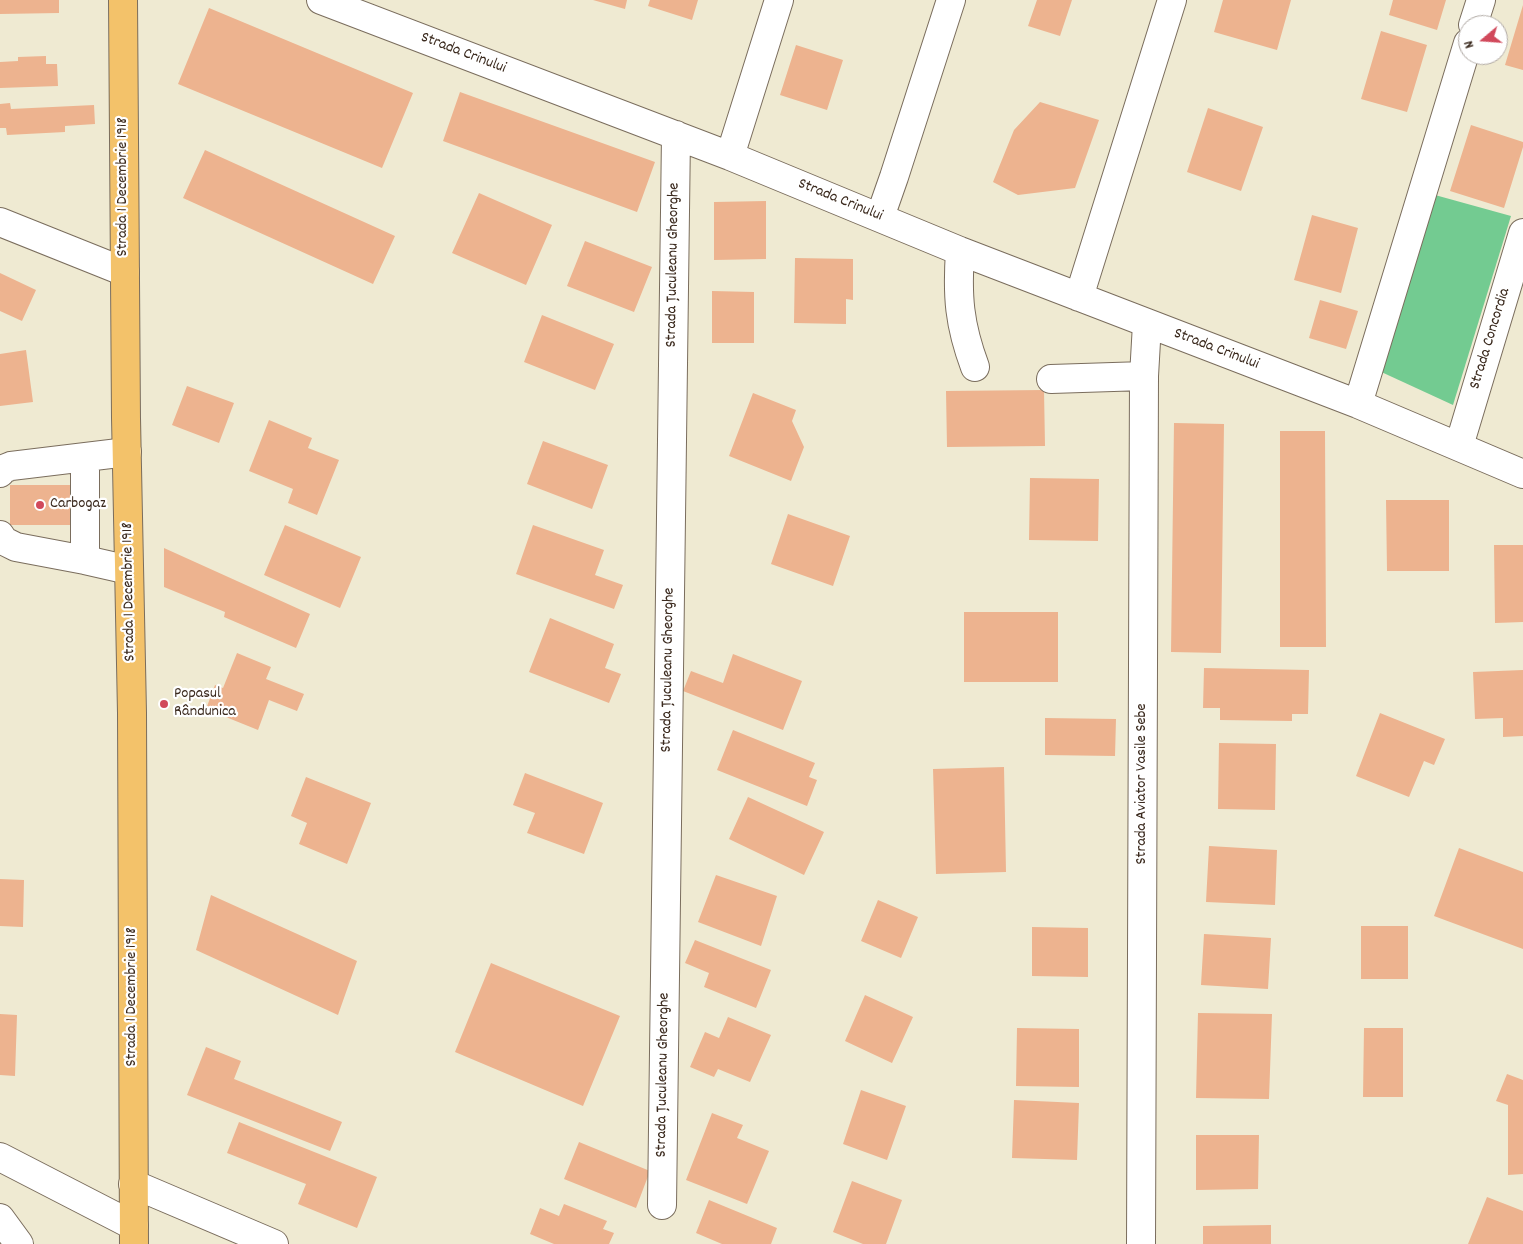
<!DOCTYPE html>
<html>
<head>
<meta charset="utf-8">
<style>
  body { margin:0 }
  #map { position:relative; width:1523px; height:1244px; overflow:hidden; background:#efead2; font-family:Dekko,sans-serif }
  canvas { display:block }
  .north { position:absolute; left:1458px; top:15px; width:50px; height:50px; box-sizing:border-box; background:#fff; border:1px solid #b1aaa5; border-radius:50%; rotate:252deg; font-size:14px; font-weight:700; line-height:20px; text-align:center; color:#3b2a1e }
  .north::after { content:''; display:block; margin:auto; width:18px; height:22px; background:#d1495b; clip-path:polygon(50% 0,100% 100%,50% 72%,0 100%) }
</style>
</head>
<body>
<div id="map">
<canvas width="1523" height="1244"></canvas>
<div class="north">N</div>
</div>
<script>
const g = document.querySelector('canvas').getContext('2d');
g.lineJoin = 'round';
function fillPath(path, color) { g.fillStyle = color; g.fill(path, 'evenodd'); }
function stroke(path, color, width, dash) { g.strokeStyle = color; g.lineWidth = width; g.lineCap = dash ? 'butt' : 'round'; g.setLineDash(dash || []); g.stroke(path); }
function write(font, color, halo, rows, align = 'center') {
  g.font = font + ' Dekko,sans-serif'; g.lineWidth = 4.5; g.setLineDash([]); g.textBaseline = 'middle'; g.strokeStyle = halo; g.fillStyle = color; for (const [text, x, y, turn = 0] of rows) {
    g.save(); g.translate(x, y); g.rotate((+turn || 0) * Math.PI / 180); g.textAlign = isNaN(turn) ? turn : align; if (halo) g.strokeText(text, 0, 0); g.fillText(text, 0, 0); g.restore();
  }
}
const green = new Path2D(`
  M1435,195L1511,216L1453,405L1377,370Z`);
const building = new Path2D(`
  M0,0H59V13L0,14Z
  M593,0H627L625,9Z
  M650,0H698L692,20L648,6Z
  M1037,0H1072L1060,36L1028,26Z
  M1223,0H1291L1277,50L1214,32Z
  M1393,0H1446L1437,30L1389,15Z
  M1523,5V70L1505,65Z
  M209,8L413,93L382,168L178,84Z
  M1381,31L1427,45L1407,112L1361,99Z
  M796,45L843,60L827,110L780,95Z
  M46,56V64H57L58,86L0,88V62L18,61V57Z
  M460,92L655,162L637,212L443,141Z
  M1040,102L1099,120L1075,188L1018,195L993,182L1014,130Z
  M10,103L11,109L94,105L95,124L65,126V132L7,135L6,128H0V104Z
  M1208,108L1263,127L1241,191L1187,172Z
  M1471,125L1523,142V147L1504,208L1450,191Z
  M205,150L395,236L373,284L183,198Z
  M479,193L552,225L526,285L452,253Z
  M766,201V259L714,260V202Z
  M1312,215L1358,228L1341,293L1294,280Z
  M585,241L652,267L634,312L567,286Z
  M795,258L853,259V300L846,299V324L794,323Z
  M0,273L36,290L22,321L0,311Z
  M712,291L754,292V343H712Z
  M1320,300L1358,311L1346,349L1309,338Z
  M542,315L614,344L595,390L524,362Z
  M26,350L33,402L0,406V354Z
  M187,386L234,403L219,443L172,425Z
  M1044,390L1045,446L947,447L946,391Z
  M753,393L796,410L792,421L804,447L791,481L729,456Z
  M269,420L312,438L308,448L339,460L317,515L288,503L293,489L249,471Z
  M1174,423L1224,424L1221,653L1171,652Z
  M1280,431H1325L1326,647H1280Z
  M543,441L608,465L592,509L527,484Z
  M1030,478L1099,479L1098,541L1029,540Z
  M10,485H71V525H10Z
  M1386,500H1449V571H1387Z
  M788,514L850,536L833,586L771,564Z
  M285,525L361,557L340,608L264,575Z
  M533,525L604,550L595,575L623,585L614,609L516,574Z
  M1494,545H1523V622L1495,623Z
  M164,548L310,614L296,648L224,617L225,612L164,587Z
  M964,612H1058V682H964Z
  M550,618L614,644L605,668L621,674L609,703L529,672Z
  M237,653L271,667L266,679L304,694L297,711L269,700L258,730L206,709L215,685L223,688Z
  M733,654L802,681L783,730L683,691L691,671L723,683Z
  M1204,668L1309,670L1308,714H1292V721L1220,720V708H1203Z
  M1523,670V736L1503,737V718L1475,719L1473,672Z
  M1380,713L1445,739L1434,765L1424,761L1409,797L1356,776Z
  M1045,718L1116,719L1115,756L1045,755Z
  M733,730L815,763L809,777L817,780L807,806L717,770Z
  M1219,743L1276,744L1275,810L1218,809Z
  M1004,767L1006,872L936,874L933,769Z
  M525,773L603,803L584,854L527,833L535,813L513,805Z
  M306,777L371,803L347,864L299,844L307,823L291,816Z
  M748,797L824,832L804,875L729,839Z
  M1209,846L1277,850L1275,905L1206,902Z
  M1459,848L1523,872V949L1434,916Z
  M716,875L777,896L761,946L698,922Z
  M0,879L24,880L23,927L0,926Z
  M211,895L357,961L338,1015L196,950Z
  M878,900L918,917L901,958L861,941Z
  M1361,926H1408V979H1361Z
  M1032,927L1088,928V977L1032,976Z
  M1204,934L1271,938L1268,989L1201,985Z
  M695,940L771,970L756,1008L704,987L709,973L685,963Z
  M491,963L620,1016L583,1106L455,1052Z
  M865,995L913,1017L892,1063L845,1041Z
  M1198,1013L1272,1014L1269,1099L1196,1098Z
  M0,1014L17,1015L15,1076L0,1075Z
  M728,1017L771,1035L750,1082L718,1069L714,1077L690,1067L705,1032L719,1038Z
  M1017,1028L1079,1029V1087L1016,1086Z
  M1364,1028H1403V1097H1363Z
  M206,1047L241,1061L234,1079L342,1122L330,1151L187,1095Z
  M1507,1074L1523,1080V1174L1508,1175V1105L1496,1101Z
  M861,1090L906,1106L887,1160L843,1144Z
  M1014,1100L1079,1103L1077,1160L1012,1158Z
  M712,1113L743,1125L737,1138L769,1151L747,1204L686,1180Z
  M239,1122L377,1177L357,1228L298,1204L306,1184L227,1153Z
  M1196,1135H1259L1258,1189L1196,1190Z
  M579,1142L650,1171L636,1208L564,1179Z
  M852,1181L902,1200L886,1244H863L833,1232Z
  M1487,1197L1523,1211V1244H1468Z
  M709,1200L777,1228L771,1244H722L696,1233Z
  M564,1204L607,1221L603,1229L614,1233L609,1244H554L530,1234L540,1208L559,1216Z
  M1271,1225V1244H1203V1226Z`);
const minor = new Path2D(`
  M321,0L730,156L960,251L1358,404L1523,474
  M1473,25L1481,0
  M730,156L779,0
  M880,217L894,177L951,0
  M0,222L125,272
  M960,251C957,296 959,324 975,367
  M1079,297L1172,0
  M1051,379L1144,376
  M1358,404L1468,43
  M1459,446L1523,233
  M85,457V560
  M0,473L1,470L11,466L127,452
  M0,535L4,541L16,547L85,560L129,570
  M0,1157L134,1226
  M133,1184L274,1244
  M662,1205L676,135
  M0,1218L19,1244
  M1141,1244L1144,376L1147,324`);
const major = new Path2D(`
  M123,0L126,418L132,713L134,1244`);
const markers = [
  [40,505,5,"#d1495b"],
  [164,704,5,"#d1495b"]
];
const streetNames = [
  ["Strada Crinului",463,54,21],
  ["Strada 1 Decembrie 1918",124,187,-90],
  ["Strada Crinului",840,201,22],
  ["Strada Țuculeanu Gheorghe",674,265,-89],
  ["Strada Concordia",1491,339,-73],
  ["Strada Crinului",1216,350,21],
  ["Strada 1 Decembrie 1918",130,592,-91],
  ["Strada Țuculeanu Gheorghe",669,670,-89],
  ["Strada Aviator Vasile Sebe",1143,784,-90],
  ["Strada 1 Decembrie 1918",133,997,-90],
  ["Strada Țuculeanu Gheorghe",664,1075,-89]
];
const poiNames = [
  ["Carbogaz",50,505],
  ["Popasul",174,695],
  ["Rândunica",174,713]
];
fillPath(green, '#73cb91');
fillPath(building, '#edb38f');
stroke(minor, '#7a6d5d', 30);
stroke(major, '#7a6d5d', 30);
stroke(minor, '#fff', 28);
stroke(major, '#f3c26a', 28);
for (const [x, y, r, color] of markers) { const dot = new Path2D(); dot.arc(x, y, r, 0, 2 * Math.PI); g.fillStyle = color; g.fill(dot); stroke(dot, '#fff', 2); }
write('16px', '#3b2a1e', '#fff', streetNames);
write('16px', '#3b2a1e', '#fff', poiNames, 'left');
</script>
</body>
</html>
